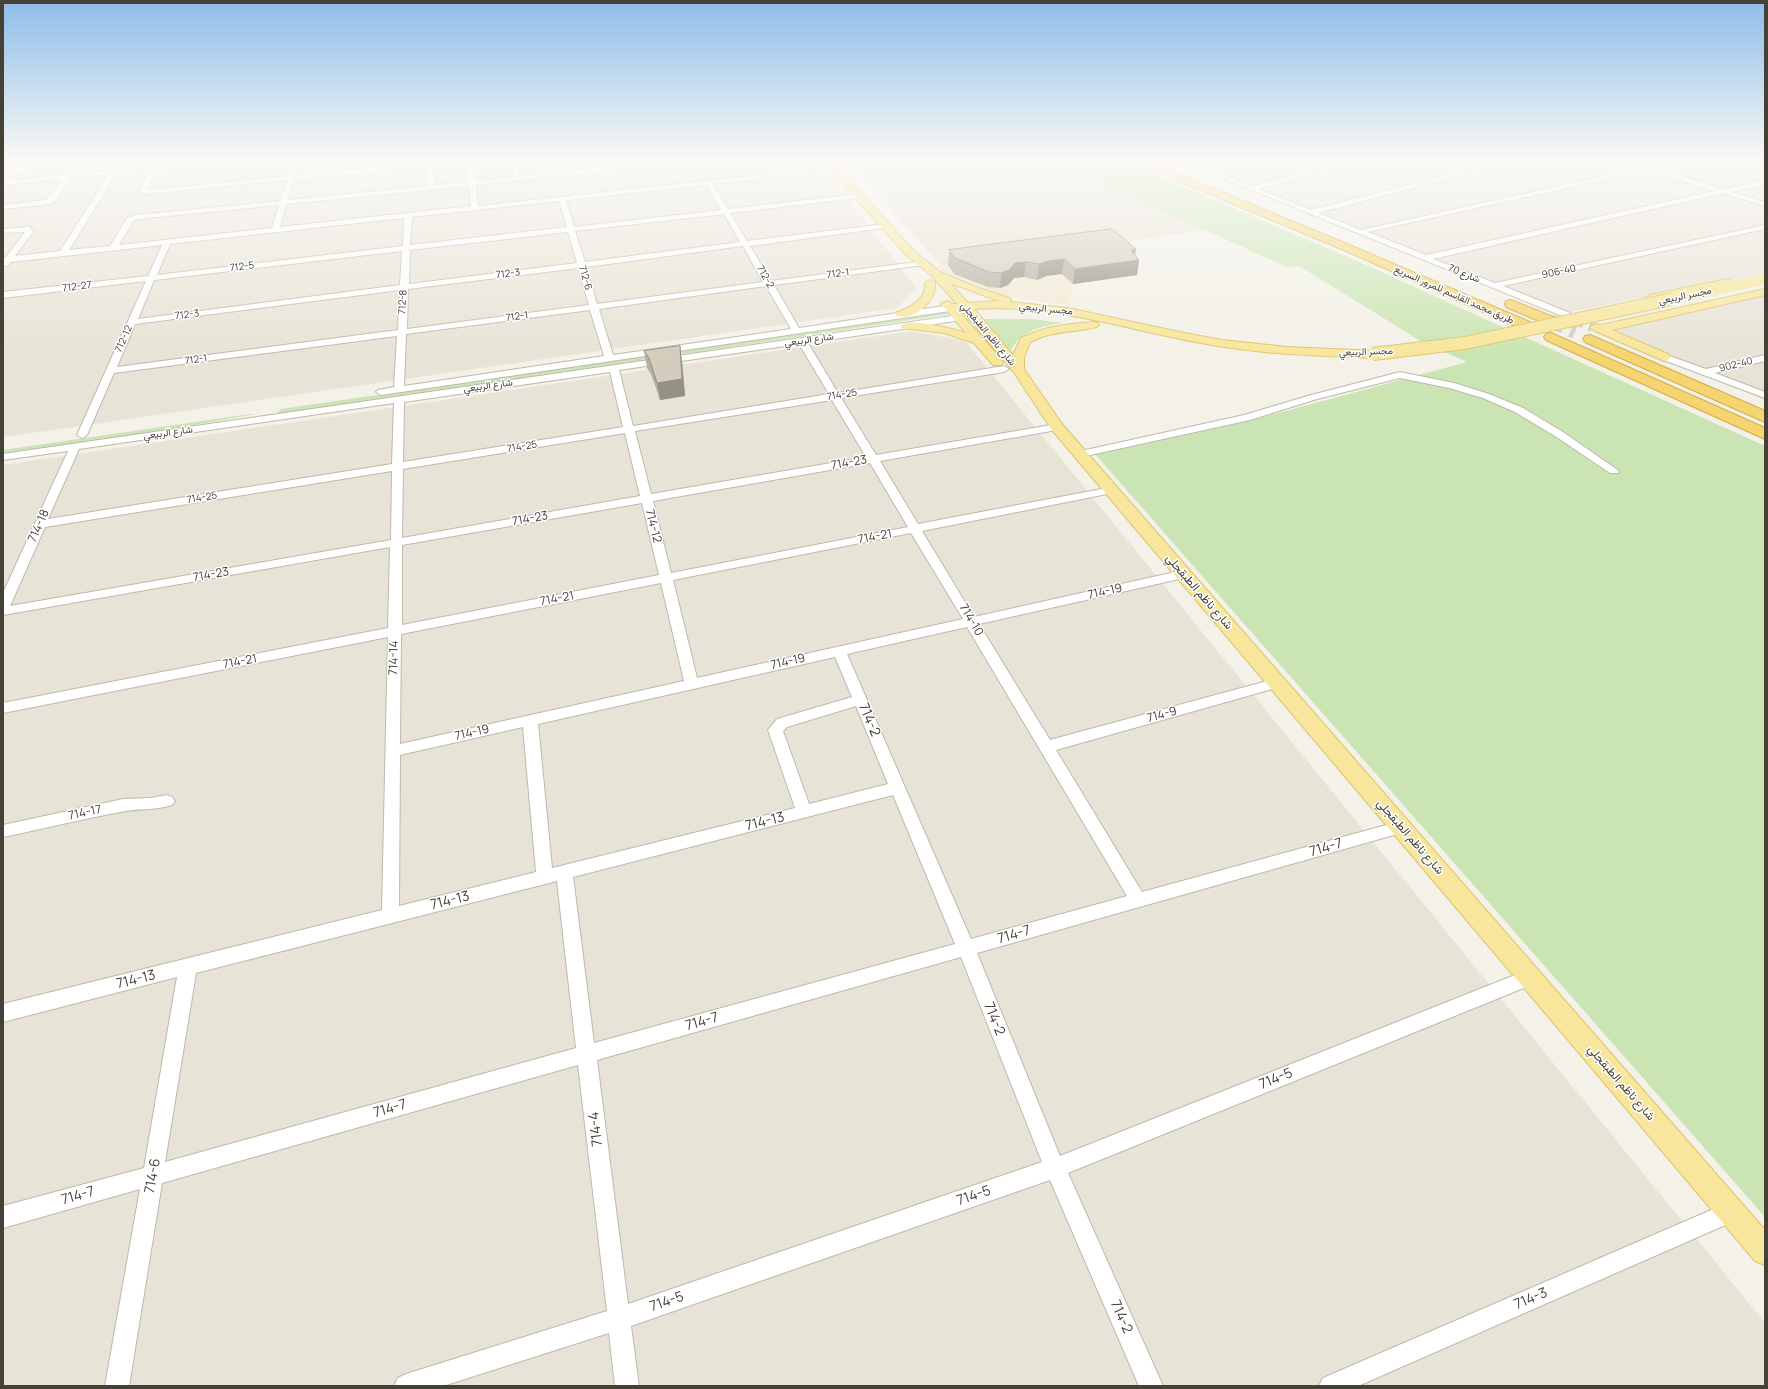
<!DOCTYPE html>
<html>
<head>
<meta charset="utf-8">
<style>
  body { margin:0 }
  #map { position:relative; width:1768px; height:1389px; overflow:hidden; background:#f3f1e8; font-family:Manrope,sans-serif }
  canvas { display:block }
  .frame { position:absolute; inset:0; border:4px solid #464137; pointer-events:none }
</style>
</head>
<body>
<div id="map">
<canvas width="1768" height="1389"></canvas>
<div class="frame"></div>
</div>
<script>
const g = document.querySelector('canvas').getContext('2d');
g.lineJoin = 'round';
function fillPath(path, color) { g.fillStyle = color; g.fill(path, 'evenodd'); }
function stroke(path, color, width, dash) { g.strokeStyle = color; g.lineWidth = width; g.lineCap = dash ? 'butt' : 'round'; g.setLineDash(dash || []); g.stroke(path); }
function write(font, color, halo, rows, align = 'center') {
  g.font = font + ' Manrope,Vazirmatn,sans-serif'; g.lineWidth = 3; g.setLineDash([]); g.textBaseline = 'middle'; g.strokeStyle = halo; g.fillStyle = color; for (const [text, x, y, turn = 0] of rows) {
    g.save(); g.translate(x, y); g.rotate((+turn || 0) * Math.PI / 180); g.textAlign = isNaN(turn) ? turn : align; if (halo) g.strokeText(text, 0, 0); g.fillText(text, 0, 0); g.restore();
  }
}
const residential = new Path2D(`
  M3,161H818L916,288L897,308L3,437Z
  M850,161H1051L1205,230L941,266Z
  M1193,161H1765V273L1565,313Z
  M1765,291V400L1699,370L1594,326Z
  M912,331L965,341L1765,1323V1386H3V465Z`);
const commercial = new Path2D(`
  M1110,243L1137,275L1073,284L1071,302L1067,305L1024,299L992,292L947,274L937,267Z`);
const green = new Path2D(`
  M1051,161H1123L1355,260L1765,446V1217L1095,454L1245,422L1467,362L1424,343L1299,266L1288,267L1276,262Z
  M945,312L950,314L281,414L278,412L281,409Z
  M982,319H1031L1063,323C1042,326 1021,330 1011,350Z
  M250,414H255L163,431L3,454V450Z`);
const majorTunnel = new Path2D(`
  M1573,318L1593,326`);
const highwayTunnel = new Path2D(`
  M1551,321L1575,332`);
const minor = new Path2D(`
  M97,161L101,164L96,172L131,168L135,167L139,161H145L140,169L116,174L69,250L110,246L127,218L137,215L280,201L287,180L146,194L139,191L152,169L155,167L213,161H237L234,163L157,171L147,190L288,176L293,161H299L295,175L422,163L433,166L435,185L469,182L467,161H473L476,181L514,177L511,161H517L520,176H522L661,161H684L681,163L476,185L478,206L833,167L835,168V170L713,184L728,209L858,194L862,196L858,198L730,213L747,241L885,224L889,226L885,228L750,246L771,281L924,261L928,263L924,265L774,285L799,328L950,305L954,308L950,311L381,395L376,392L378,390L394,387L397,336L114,373L87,435L82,438L77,435L146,281L3,298V292L148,276L162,245L11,262L8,266H3V258L6,257L25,232L3,233V229L27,227H30L33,232L15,256L60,251L109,174L71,178L56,200L51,204L3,209V205L46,200L50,196L63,179L3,185V181L89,172L94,165L3,173V169ZM422,167L427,168L428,186L288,200L294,180ZM707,185L721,210L574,227L566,200ZM469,186L471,206L280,227L286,204ZM559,201L567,227L410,245L412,217ZM279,205L272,228L119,245L133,221L138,219ZM724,214L740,242L585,262L575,231ZM404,218L403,246L157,275L170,244ZM568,232L577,263L409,284L410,250ZM743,246L763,282L597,304L586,267ZM402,251L400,285L138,319L154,280ZM578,268L589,305L407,329L408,289ZM766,286L791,329L613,355L599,309ZM400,290L398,330L117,367L135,324ZM590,310L604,356L404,386L406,334Z
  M1180,161H1189L1252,186L1351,161H1362L1258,189L1311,210L1503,161H1514L1318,213L1361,230L1640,168L1622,161H1632L1648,166L1670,161H1683L1656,168L1724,189L1765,180V184L1732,192L1765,202V206L1723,193L1433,259L1495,283L1765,225V229L1503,286L1570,313L1571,315L1570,317L1567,318ZM1648,170L1715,191L1426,255L1368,232Z
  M959,315L963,318L962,320L808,343L838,393L1004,366L1009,369L1004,372L841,398L876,455L1057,424L1062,427L1057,430L880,461L918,524L1112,487L1118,490L1112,493L922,531L974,617L1184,570L1188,571L1190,574L1188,577L1184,578L979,624L1050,740L1278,678L1283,680L1285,683L1283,686L1056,750L1142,892L1401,821L1407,823L1409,827L1407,831L1401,833L977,953L1060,1156L1530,969L1536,971L1539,977L1536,983L1068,1173L1163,1386H1139L1050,1180L631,1326L639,1386H615L609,1333L443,1386H394L398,1378L406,1374L607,1311L578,1065L162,1183L129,1386H105L140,1189L3,1228V1206L144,1168L177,977L3,1022V1004L382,910L388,637L3,713V703L388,628L390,547L3,615V593L68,451L3,460V454ZM799,344L829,394L633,426L619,370ZM610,372L623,427L403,462L404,402ZM832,400L866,457L651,494L635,431ZM394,403L392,464L48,519L79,449ZM625,433L640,496L402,538L403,469ZM870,463L908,527L671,573L653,501ZM392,471L391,540L10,606L45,527ZM642,503L659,575L402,625V545ZM911,533L963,619L697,678L673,580ZM661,583L684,681L400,744L401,634ZM967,627L1127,896L971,939L847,654ZM835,657L852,697L777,719L768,730L795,808L552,868L538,724ZM856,706L888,784L809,804L783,731L787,727ZM523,727L536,872L399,906L400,755ZM893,795L955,944L594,1043L573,877ZM557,881L576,1048L165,1162L196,973ZM961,957L1042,1162L628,1304L597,1060Z
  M1664,354L1706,369L1765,355V361L1715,373L1765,392V398L1661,359L1659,357L1661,355Z
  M1400,372L1454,383L1489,394L1523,408L1563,432L1619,471L1618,473H1610L1555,436L1515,412L1483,398L1449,388L1400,378L1317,399L1250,420L1081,457L1076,454L1081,451L1244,415L1311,395Z
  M167,795L172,797L175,801L172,805C155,811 138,808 121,812C81,819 42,829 3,837V825L123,799L150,798Z
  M1732,1201L1739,1205L1743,1212L1739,1219L1358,1386H1319L1323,1378Z`);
const major = new Path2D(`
  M823,161H832L914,251L940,272L979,288L1010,298L1011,300L1010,302L1068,308L1184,333L1222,340L1287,347L1377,351L1379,354L1377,357L1373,358C1315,356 1258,354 1201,343C1123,329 1054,304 974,309L1013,355L1021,338C1044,326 1068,324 1093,322L1097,323L1099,325L1097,327C1073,333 1054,330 1030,342L1024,358V369L1062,424L1765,1230V1265L1755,1261L1052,430L1013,371L962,310H958L1001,359L1003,362L1001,365H993L974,343L944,333L902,328L900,326C907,317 955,329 966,333L941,304L947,301L953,304H957L931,275L906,255ZM950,283L999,301L968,303Z
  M1729,279L1734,282L1733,284L1650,301L1645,298L1650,295Z
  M930,280L935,283C937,300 915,321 897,316L895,314L897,312C911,307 926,300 925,283Z
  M1765,289V295L1612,330L1668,354L1670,357L1668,360L1664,361L1595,331L1590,327L1596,324L1601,325Z`);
const highway = new Path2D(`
  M1133,161H1147L1354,247L1532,323L1534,326L1532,329H1522L1346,251L1135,163Z
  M1511,300L1556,318L1558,321L1556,324H1546L1506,307L1505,304L1506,301Z
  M1551,333L1765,428V439L1546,340L1544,337L1546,334Z
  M1590,335L1765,411V422L1585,342L1583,339L1585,336Z`);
const majorBridgeFar1 = new Path2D(`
  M1667,300L1765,279`);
const majorBridge = new Path2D(`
  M1373,354L1465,343L1672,299`);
const wall = new Path2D(`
  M949,250L1135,255L1139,260L1137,275L1073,284L1062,274L1046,276L1037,280L1024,277L1014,278L1008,285L1000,288L988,287L954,274L948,265Z
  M644,351L682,362L685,396L660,400L651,374L647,368Z`);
const shadedWall = new Path2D(`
  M1136,249L1134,260H1139L1137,275L1073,284L1075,269L1131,250Z
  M1064,259L1062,274L1046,276L1037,280L1039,264L1048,261Z
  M1026,262L1024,277L1014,278L1008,285L1000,288L1001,273L1015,263Z
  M680,346L682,362L685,396L660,400L657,383Z`);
const building = new Path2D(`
  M1112,229L1136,249L1131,250L1139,260L1075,269L1064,259L1048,261L1039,264L1026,262L1015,263L1009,270L1001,273L989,272L955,258L949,250Z
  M680,346L682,379L657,383L649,358L644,351Z`);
const farStreetnames = [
  ["712-5",242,267,-7],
  ["906-40",1559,272,-12],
  ["712-3",508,274,-7],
  ["712-1",838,274,-7],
  ["شارع 70",1464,274,22],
  ["712-2",765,277,60],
  ["712-6",585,278,74],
  ["712-27",77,287,-7],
  ["طريق محمد القاسم للمرور السريع",1454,295,24],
  ["مجسر الربيعي",1685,296,-12],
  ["712-8",403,302,-87],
  ["مجسر الربيعي",1046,309,6],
  ["712-3",187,315,-7],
  ["712-1",517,317,-8],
  ["شارع ناظم الطبقجلي",988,334,50],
  ["712-12",124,339,-66],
  ["شارع الربيعي",809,340,-8],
  ["مجسر الربيعي",1366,352,-2],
  ["712-1",196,360,-8],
  ["902-40",1736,365,-14],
  ["شارع الربيعي",488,386,-8],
  ["714-25",842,395,-9],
  ["شارع الربيعي",168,433,-8],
  ["714-25",522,447,-9],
  ["714-25",202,498,-9]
];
const streetNames = [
  ["714-23",849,463,-10],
  ["714-23",530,519,-10],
  ["714-18",39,526,-66],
  ["714-12",653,526,76],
  ["714-21",875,537,-11],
  ["714-23",211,575,-10],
  ["714-19",1105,592,-13],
  ["شارع ناظم الطبقجلي",1199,592,49],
  ["714-21",557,599,-11],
  ["714-10",971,620,59],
  ["714-14",394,658,-89],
  ["714-21",240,662,-11],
  ["714-19",788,662,-13],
  ["714-9",1162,715,-15],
  ["714-19",472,733,-13],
  ["714-17",85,813,-12],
  ["شارع ناظم الطبقجلي",1410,837,49],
  ["شارع ناظم الطبقجلي",1621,1083,49]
];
const nearStreetnames = [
  ["714-2",869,720,67],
  ["714-13",765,822,-14],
  ["714-7",1326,848,-16],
  ["714-13",450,901,-14],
  ["714-7",1014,935,-16],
  ["714-13",136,980,-14],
  ["714-2",994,1019,68],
  ["714-7",702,1022,-16],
  ["714-5",1276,1079,-22],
  ["714-7",390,1109,-16],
  ["714-4",596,1129,-97],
  ["714-6",153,1176,-80],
  ["714-7",78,1196,-16],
  ["714-5",974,1196,-19],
  ["714-3",1531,1299,-23],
  ["714-5",667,1302,-19],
  ["714-2",1121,1317,66]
];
fillPath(residential, '#e7e3d6');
fillPath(commercial, '#f3e9d5');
fillPath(green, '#cae5b3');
stroke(majorTunnel, '#d0cec5', 12, [12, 6]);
stroke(highwayTunnel, '#d0cec5', 14, [14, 8]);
stroke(minor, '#beb9ab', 2);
stroke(major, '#dcc56d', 2);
stroke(highway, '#d4ab41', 2);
fillPath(minor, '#fff');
fillPath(major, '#f8e69c');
fillPath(highway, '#f5d571');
stroke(majorBridgeFar1, '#dcc56d', 10, []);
stroke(majorBridge, '#dcc56d', 14, []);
stroke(majorBridgeFar1, '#f8e69c', 10);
stroke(majorBridge, '#f8e69c', 12);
fillPath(wall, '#b6b0a3');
fillPath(shadedWall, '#949085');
fillPath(building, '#d4cdbe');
stroke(building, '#949085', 1);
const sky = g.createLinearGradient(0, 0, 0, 356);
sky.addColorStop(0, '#8ebdea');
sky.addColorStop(0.45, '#faf9f5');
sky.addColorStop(1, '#faf9f500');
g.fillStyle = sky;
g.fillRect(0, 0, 1768, 356);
write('10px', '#464137', '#fff', farStreetnames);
write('12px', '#464137', '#fff', streetNames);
write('14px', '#464137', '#fff', nearStreetnames);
</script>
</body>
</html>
